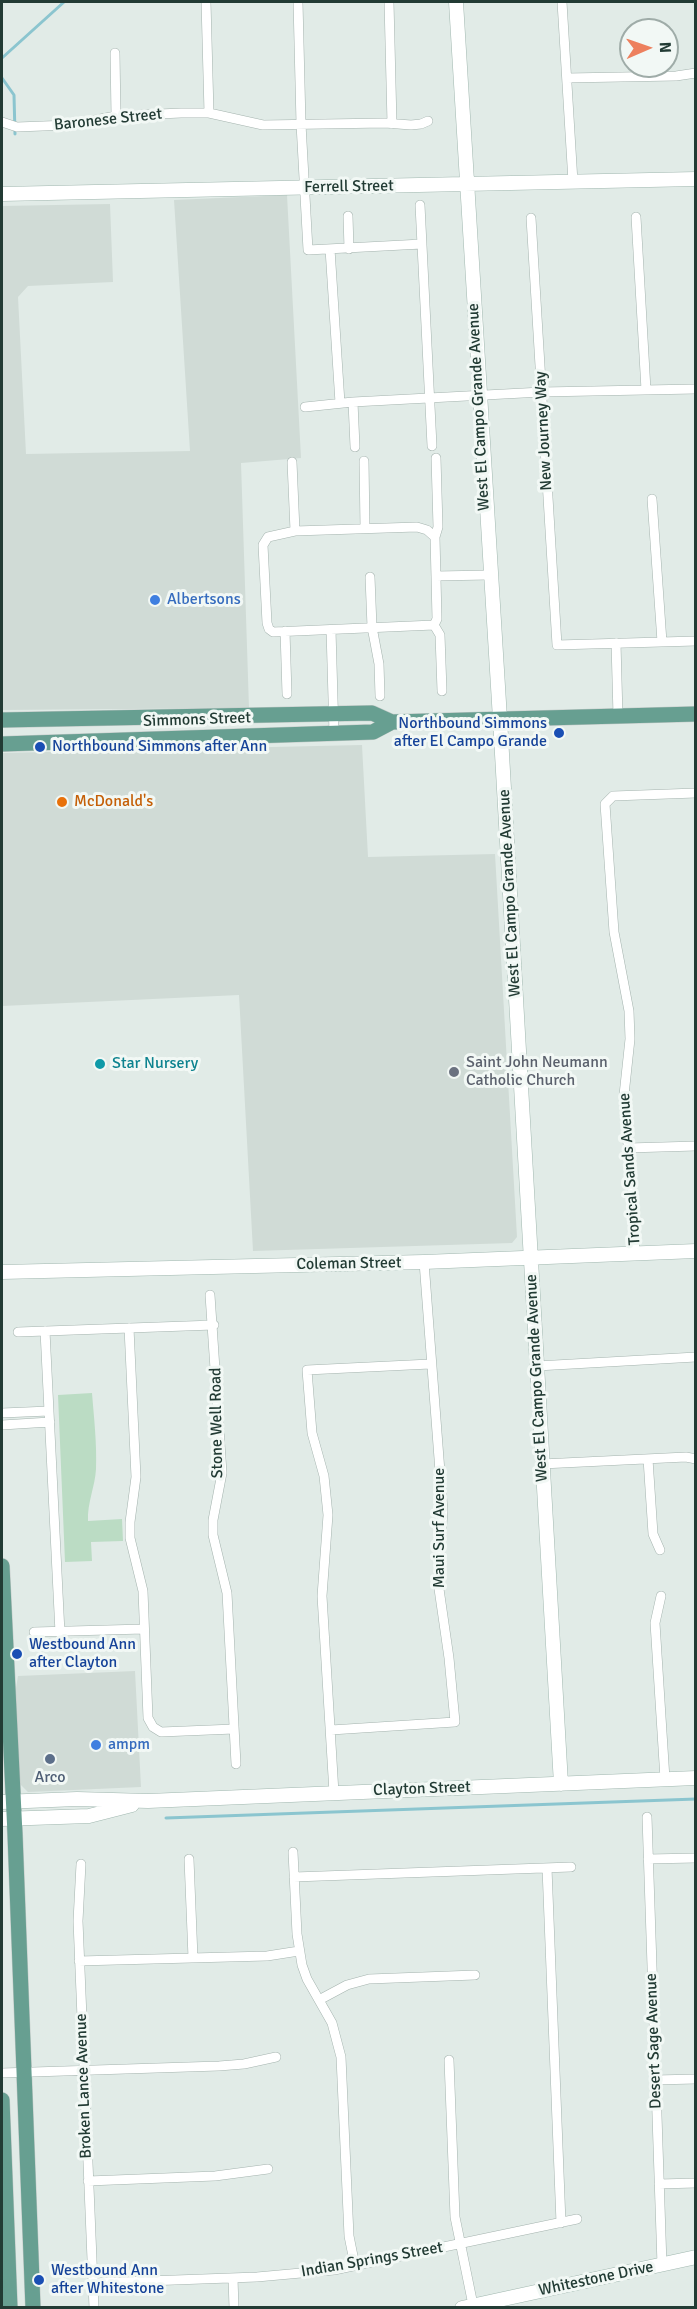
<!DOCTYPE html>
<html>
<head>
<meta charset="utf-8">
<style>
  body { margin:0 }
  #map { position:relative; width:697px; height:2309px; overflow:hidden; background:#e1ebe7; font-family:Signika,sans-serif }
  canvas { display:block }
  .frame { position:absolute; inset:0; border:3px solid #223b34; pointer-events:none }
  .north { position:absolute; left:619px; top:18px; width:60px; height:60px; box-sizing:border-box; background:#f2f8f5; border:2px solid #9faca8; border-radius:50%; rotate:88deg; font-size:16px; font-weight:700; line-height:24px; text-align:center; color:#223b34 }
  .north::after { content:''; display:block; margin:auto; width:21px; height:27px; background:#ed805e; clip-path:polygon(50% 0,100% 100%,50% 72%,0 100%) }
</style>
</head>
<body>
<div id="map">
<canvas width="697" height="2309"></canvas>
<div class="frame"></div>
<div class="north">N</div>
</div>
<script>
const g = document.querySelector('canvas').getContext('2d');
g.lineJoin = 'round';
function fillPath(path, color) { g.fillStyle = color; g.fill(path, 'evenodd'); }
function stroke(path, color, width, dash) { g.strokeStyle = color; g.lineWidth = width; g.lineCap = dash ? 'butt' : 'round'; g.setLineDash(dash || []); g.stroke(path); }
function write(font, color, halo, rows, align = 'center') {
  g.font = font + ' Signika,sans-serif'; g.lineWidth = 6; g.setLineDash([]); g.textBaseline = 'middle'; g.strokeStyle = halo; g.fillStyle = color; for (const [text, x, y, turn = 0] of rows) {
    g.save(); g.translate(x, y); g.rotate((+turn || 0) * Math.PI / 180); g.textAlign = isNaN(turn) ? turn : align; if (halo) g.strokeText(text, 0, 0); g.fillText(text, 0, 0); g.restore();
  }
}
const built = new Path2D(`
  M287,195L301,458L241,463L249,708L2,710V206L110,204L113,282L28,286L18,297L26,454L190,451L174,200Z
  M362,745L368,857L495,854L517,1237L512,1243L253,1251L239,995L2,1006V753Z
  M135,1671L141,1787L28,1792L19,1783L14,1700L18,1676Z`);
const green = new Path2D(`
  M92,1393C94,1418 97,1444 96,1469C95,1487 87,1503 88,1521L122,1519L123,1541L91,1542L92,1561L65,1562L58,1395Z`);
const stream = new Path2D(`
  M2,58L64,2
  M2,78L14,95L15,134
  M166,1818L696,1799`);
const street = new Path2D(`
  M206,2L209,113
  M298,2L301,124L308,250L422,244
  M389,2L392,124
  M562,2L573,182
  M115,53L116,116
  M567,78L676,76L696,73
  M2,122L17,127L69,125L116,116L181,113H209L263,125L385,123L411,125L421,124L428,121
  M420,205L432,446
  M348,216L349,249
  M636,217L646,390
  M531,218L557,645L696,641
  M330,249L340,403
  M353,402L355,447
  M305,407L353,402L542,392L696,389
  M364,461L365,528
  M292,462L295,531
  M652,499L662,642
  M436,576L489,575
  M370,577L372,627L379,664L380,696
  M434,625L273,632L269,629L267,623L263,545L268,537L295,531L417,527L427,530L435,537
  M434,625L437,619L435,537L438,527L436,458
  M434,625L440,635L442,691
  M331,630L334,733
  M285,631L287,694
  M616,643L618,716
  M628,1148L696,1146
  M635,1253L631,1166L627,1137L624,1095L630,1039L629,1011L614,932L605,804L613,796L696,793
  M210,1295L222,1473L213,1520V1535L227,1593L236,1764
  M129,1328L136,1477L130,1522V1538L143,1591L148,1718L153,1727L161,1732L234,1729
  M45,1331L60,1633
  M18,1332L214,1325
  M537,1366L696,1357
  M2,1413L49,1411
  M2,1425L50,1422
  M648,1459L653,1534L660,1550
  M542,1464L686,1457L696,1459
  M661,1596L655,1623L665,1779
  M34,1632L144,1629
  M331,1730L455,1722L449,1658L438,1582L443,1511L424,1262
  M334,1793L322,1596L328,1515L324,1476L312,1433L307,1370L430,1364
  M647,1817L662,2265
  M293,1852L297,1934L302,1965L307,1979L332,2023L341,2057L349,2236L355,2266
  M189,1859L193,1958
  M648,1859L696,1858
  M81,1864L78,1921L94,2308
  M547,1868L561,2223
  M294,1877L571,1867
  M79,1961L267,1956L299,1951
  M319,2000L347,1985L369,1979L475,1975
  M449,2060L455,2217L473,2305
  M2,2073L219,2066L244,2064L276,2057
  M655,2080L696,2079
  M88,2181L215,2176L268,2169
  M659,2184L696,2183
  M233,2278L234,2308
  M93,2283L257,2277L334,2270L577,2219`);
const secondary = new Path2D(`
  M456,2L500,719L561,1784
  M2,194L696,179
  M2,1272L424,1262L696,1251
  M2,1802L77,1799L148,1801L696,1778
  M2,1819L89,1816L132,1805
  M462,2308L696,2257`);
const primary = new Path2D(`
  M2,720L372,713L392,722
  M2,744L373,732L392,722L696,714
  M2,1566L15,1834L33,2308
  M2,2100L10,2308`);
const markers = [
  [155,600,6,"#3f7fe0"],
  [559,733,6,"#1a4fb4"],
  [40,747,6,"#1a4fb4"],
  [62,802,6,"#e8710a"],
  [100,1064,6,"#0f9aa8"],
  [454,1072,6,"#6b7280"],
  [17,1654,6,"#1a4fb4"],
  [96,1745,6,"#3f7fe0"],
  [50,1759,6,"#5c6f8a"],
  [39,2280,6,"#1a4fb4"]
];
const streetNames = [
  ["Baronese Street",108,120,-6],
  ["Ferrell Street",349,187,-1],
  ["West El Campo Grande Avenue",479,407,-93],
  ["New Journey Way",544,431,-93],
  ["Simmons Street",197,720,-2],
  ["West El Campo Grande Avenue",510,893,-93],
  ["Tropical Sands Avenue",630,1169,-94],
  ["Coleman Street",349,1264,-1],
  ["West El Campo Grande Avenue",537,1378,-93],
  ["Stone Well Road",217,1423,-91],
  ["Maui Surf Avenue",440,1528,-90],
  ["Clayton Street",422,1789,-2],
  ["Desert Sage Avenue",654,2041,-92],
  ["Broken Lance Avenue",84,2086,-92],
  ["Indian Springs Street",372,2260,-10],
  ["Whitestone Drive",596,2279,-12]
];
const shopNames = [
  ["Albertsons",167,600],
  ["ampm",108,1745]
];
const transitNames = [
  ["Northbound Simmons",547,724,"right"],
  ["after El Campo Grande",547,742,"right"],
  ["Northbound Simmons after Ann",52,747],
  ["Westbound Ann",29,1645],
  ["after Clayton",29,1663],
  ["Westbound Ann",51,2271],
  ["after Whitestone",51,2289]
];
const foodNames = [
  ["McDonald's",74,802]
];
const worshipNames = [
  ["Saint John Neumann",466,1063],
  ["Catholic Church",466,1081]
];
const cultureNames = [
  ["Star Nursery",112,1064]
];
const serviceNames = [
  ["Arco",50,1778]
];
fillPath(built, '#d0dbd6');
fillPath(green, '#bbdcc4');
stroke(stream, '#8bc5cf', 3);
stroke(street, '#a4b3ae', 10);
stroke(secondary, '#a0b7af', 15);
stroke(primary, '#c1c8c6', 16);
stroke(street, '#fff', 9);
stroke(secondary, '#fff', 14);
stroke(primary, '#679f91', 15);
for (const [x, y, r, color] of markers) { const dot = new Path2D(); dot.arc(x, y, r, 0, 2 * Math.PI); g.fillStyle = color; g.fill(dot); stroke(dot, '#f2f8f5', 2); }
write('16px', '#223b34', '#f2f8f5', streetNames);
write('16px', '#366cbe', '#f2f8f5', shopNames, 'left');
write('16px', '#164399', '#f2f8f5', transitNames, 'left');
write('16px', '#c56008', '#f2f8f5', foodNames, 'left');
write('16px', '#5b616d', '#f2f8f5', worshipNames, 'left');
write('16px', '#0d838f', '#f2f8f5', cultureNames, 'left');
write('16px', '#4e5e75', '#f2f8f5', serviceNames);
</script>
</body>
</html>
